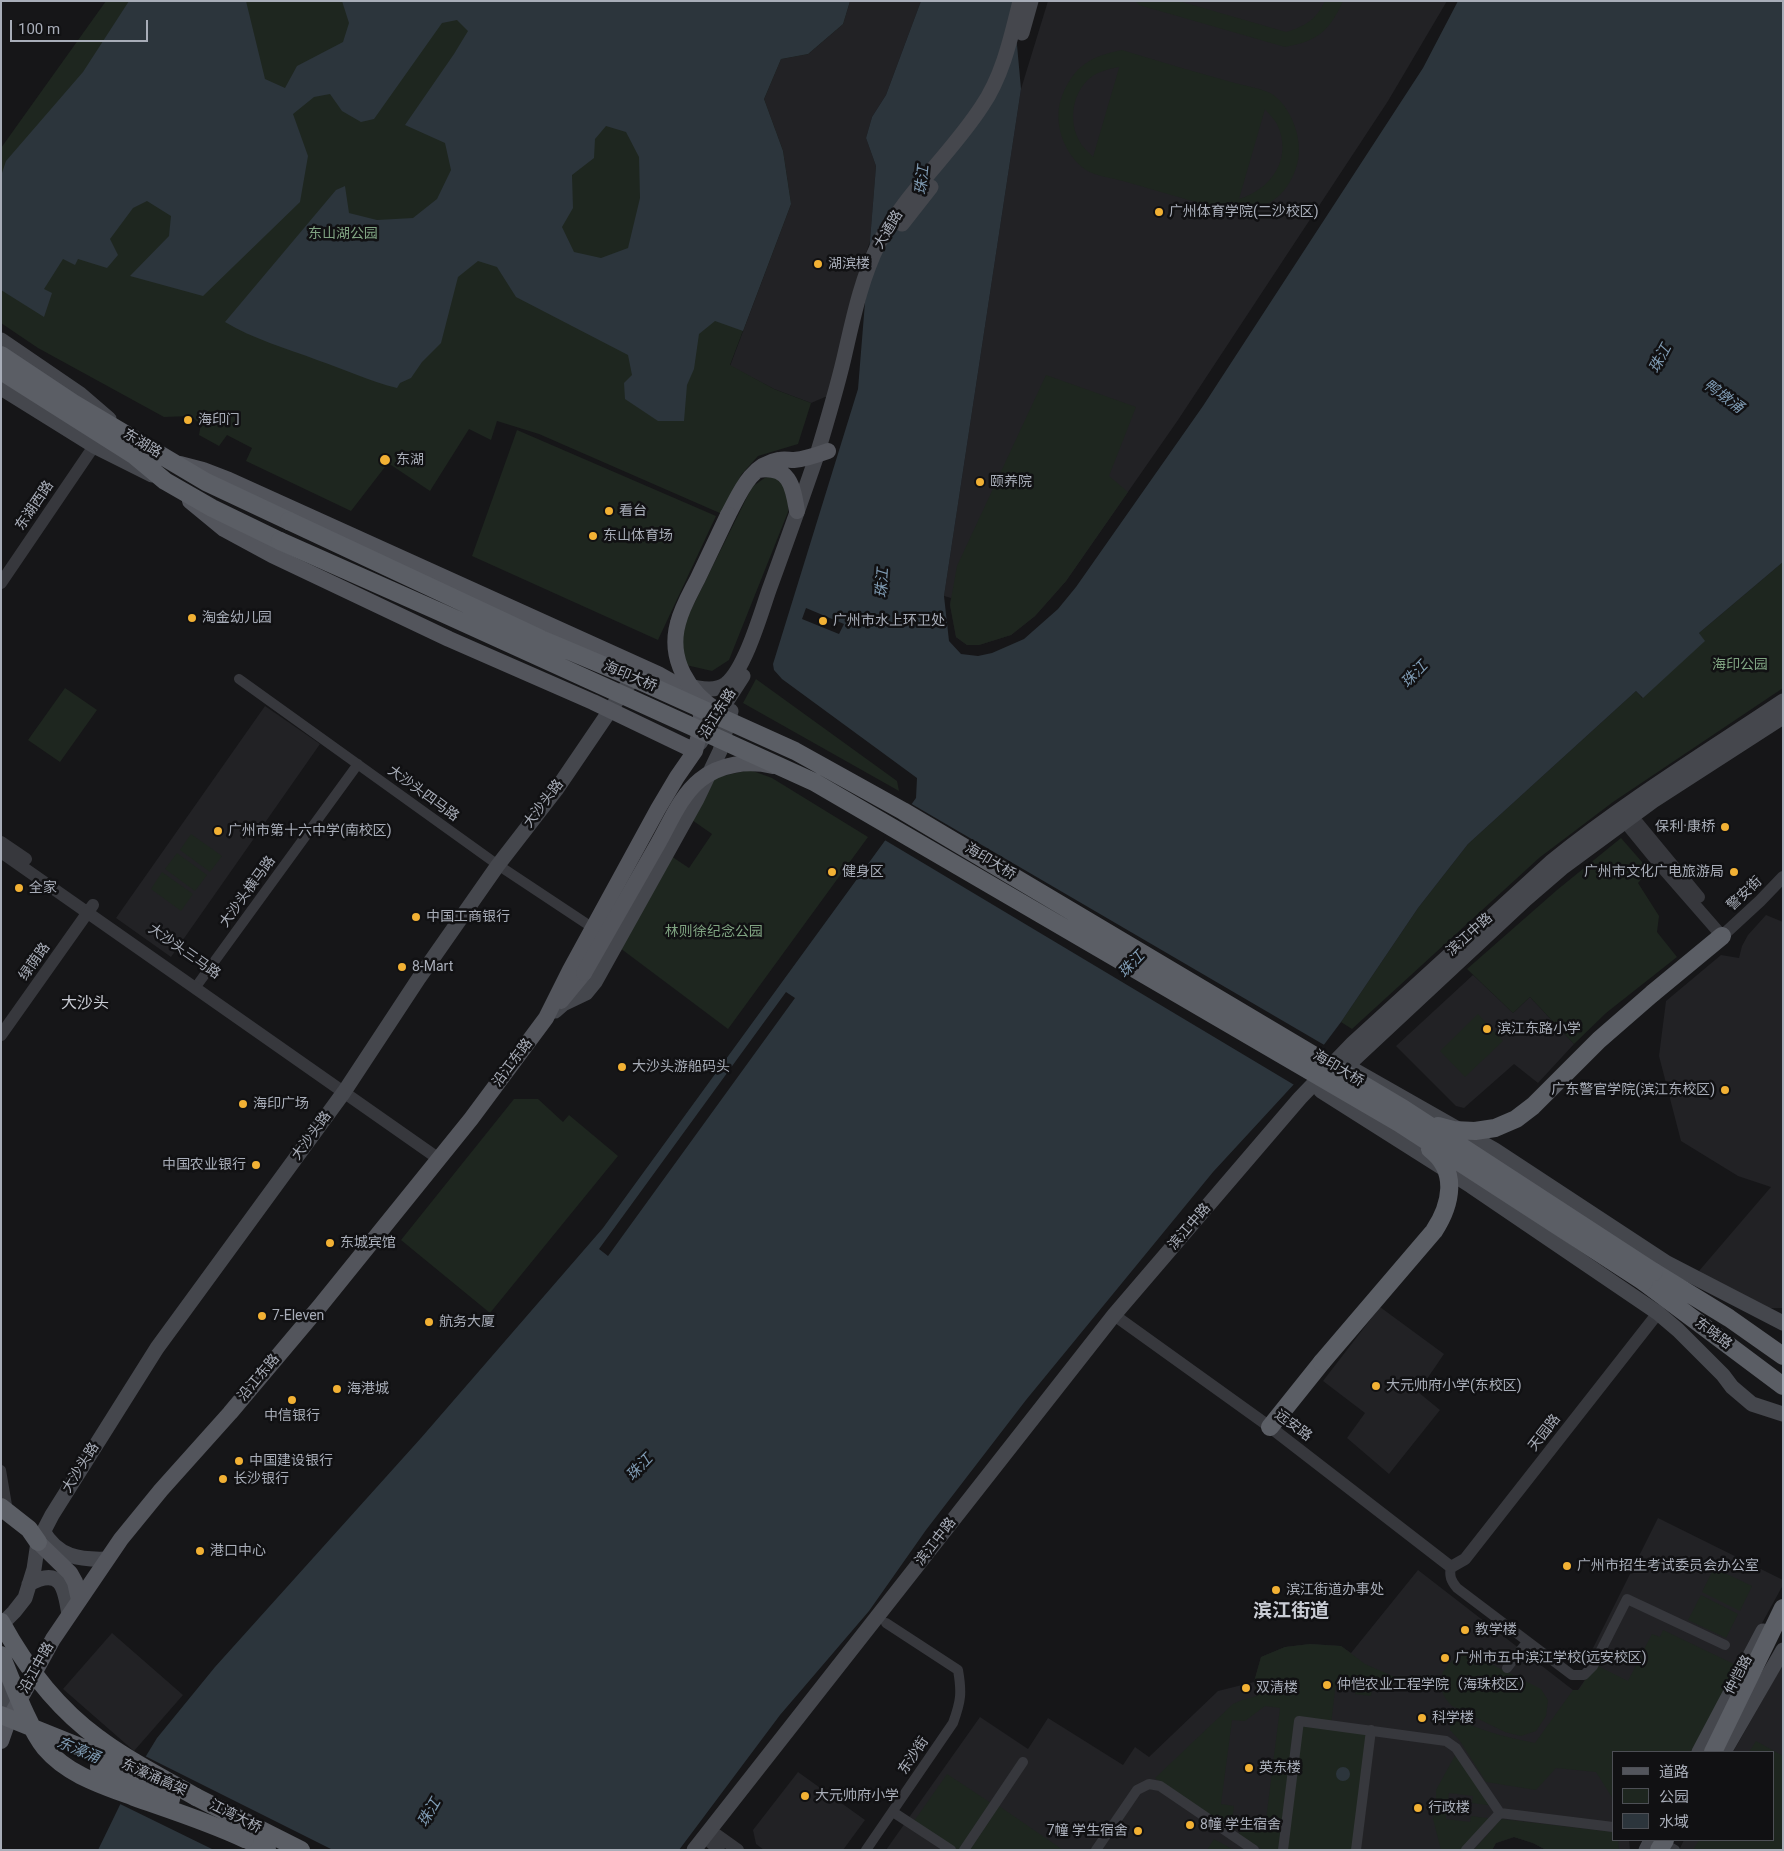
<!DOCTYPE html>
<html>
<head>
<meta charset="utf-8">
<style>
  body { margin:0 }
  #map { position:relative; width:1784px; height:1851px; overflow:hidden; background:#161618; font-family:Roboto,"Noto Sans SC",sans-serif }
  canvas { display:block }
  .frame { position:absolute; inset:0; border:2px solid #a8adb8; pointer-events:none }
  .legend { position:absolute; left:1612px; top:1751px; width:162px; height:90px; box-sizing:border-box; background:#111113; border:1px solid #4d4f55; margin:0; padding:6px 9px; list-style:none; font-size:15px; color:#a8adb8 }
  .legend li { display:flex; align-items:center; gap:10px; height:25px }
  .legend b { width:25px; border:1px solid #4d4f55 }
  .scale { position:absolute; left:10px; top:20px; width:138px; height:22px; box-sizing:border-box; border:2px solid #a8adb8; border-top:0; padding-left:6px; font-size:15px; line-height:18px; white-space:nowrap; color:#a8adb8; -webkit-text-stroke:4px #111113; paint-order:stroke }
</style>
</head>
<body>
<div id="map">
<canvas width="1784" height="1851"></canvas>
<div class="frame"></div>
<ul class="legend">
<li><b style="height:6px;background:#53555c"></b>道路</li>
<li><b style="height:14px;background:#1e261f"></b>公园</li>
<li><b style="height:14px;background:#2c353c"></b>水域</li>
</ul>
<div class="scale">100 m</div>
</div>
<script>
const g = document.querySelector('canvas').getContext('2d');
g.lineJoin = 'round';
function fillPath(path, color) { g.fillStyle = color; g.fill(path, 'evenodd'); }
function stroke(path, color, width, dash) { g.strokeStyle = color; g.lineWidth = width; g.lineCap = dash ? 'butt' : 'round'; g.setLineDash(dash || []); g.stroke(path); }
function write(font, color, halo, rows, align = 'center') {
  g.font = font + ' Roboto,"Noto Sans SC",sans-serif'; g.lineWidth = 5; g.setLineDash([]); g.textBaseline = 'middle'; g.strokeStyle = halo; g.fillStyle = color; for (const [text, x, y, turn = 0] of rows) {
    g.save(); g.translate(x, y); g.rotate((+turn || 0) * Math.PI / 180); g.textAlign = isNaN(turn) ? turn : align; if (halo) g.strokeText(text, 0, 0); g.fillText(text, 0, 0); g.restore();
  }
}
const built = new Path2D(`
  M850,1H921L886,95L872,117L866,138L876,166L870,241L852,295L830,398L825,397L811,403L774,389L730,366L791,204L783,151L764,99L781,59L808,54L843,24Z
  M1048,1H1447L1388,101L1178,420L1066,581L1035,616L1011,635L979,645H967L956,637L950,605L951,598L944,596L1021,89Z
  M265,706L320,744L171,957L116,918Z
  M1766,915L1783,922V1308H1768L1714,1283L1699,1271L1771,1187L1738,1176L1681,1141L1659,1056L1666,1001L1721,955L1739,958L1742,946L1748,935Z
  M1473,975L1513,1013L1530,997L1574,1044L1538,1083L1514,1064L1464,1108L1456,1106L1396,1046Z
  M1380,1307L1444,1354L1418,1392L1440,1410L1389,1474L1347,1438L1365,1413L1323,1381Z
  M1658,1518L1783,1580V1585L1691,1752H1613V1840H1629L1630,1850H1546L1533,1843L1514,1837L1496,1843L1492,1850H886L980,1717L1028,1749L1048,1718L1123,1765L1135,1747L1149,1757L1218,1691L1254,1682L1261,1657L1285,1647L1310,1644L1341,1646L1351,1653L1418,1570L1573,1690H1578L1589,1674L1584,1666Z
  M112,1633L183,1695L134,1751L63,1689Z
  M1783,1664V1850H1679L1684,1840H1773V1752H1733Z
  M798,1772L865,1820L843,1850H764L756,1844L753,1830Z`);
const green = new Path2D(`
  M106,1H850L843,24L808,54L781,59L764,99L783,151L791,204L730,365L774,389L811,403L798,444L758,456L741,475L722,514L539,434L497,421L491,440L469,429L430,491L388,463L351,511L246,461L252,448L227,435L219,446L199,435L201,424L190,416L164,417L38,348L1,323V148Z
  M1135,1H1179L1286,32C1304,27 1317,19 1325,1H1343C1329,32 1317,41 1285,47L1139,5Z
  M1122,50C1158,61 1195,72 1231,82C1241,85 1264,89 1272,94C1293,108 1305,145 1296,168C1286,198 1266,208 1237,214C1199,203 1161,192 1123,181C1112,178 1095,176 1086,170C1064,155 1052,122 1062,96C1074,66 1091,56 1122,50ZM1119,67V68L1093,157C1089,152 1083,148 1080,142C1068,122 1072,93 1090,78C1099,71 1109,69 1119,67ZM1265,109C1269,114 1274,119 1277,124C1293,158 1272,189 1239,199Z
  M1046,375L1136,407L1109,476L1128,492L1066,581L1035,616L1011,635L979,645H967L956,637L950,605L957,566Z
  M517,430L716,516L658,640L472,556Z
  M766,477L781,478L788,494V512L729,660L712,671L686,665L681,648L682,628L752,487Z
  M1783,562V688L1613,802L1539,858L1352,1029L1341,1022L1418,908L1468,844L1636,691L1642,698L1704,641L1699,633Z
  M756,679L897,781L899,791L743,703Z
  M65,688L97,710L60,762L28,740Z
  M750,770L772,778L868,837L728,1029L620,948L671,856L689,868L712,834L692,820L713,778Z
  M191,834L222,856L210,872L180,850Z
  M1621,838L1649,870L1638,883L1659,916L1657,932L1677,957L1606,1013L1574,1044L1530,997L1513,1013L1467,969L1557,890Z
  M177,853L207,875L195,891L165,869Z
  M162,872L193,894L181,911L151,889Z
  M1478,1014L1503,1041L1465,1077L1440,1051Z
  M514,1099H538L563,1122L569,1115L618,1156L490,1313L401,1240Z
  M1714,1568L1752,1586L1740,1611L1702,1592Z
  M1701,1595L1738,1614L1726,1638L1688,1620Z
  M1663,1630L1738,1666L1691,1752H1613V1799L1596,1772L1556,1768L1536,1790L1486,1782L1460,1741L1450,1730V1710C1457,1713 1460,1719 1466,1723C1485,1732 1514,1739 1535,1743L1573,1690H1579L1589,1674L1598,1666L1628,1681L1652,1634L1660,1637Z
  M1310,1644L1341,1646L1365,1664L1397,1678L1393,1685L1373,1683L1371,1696L1355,1694L1356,1683L1336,1681L1331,1725L1371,1730L1356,1850H1263L1239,1834L1241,1825L1265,1828L1280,1708L1265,1706L1245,1721L1232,1720L1221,1804L1234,1806L1231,1829L1155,1778L1233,1704L1242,1700L1257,1696L1254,1682L1261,1657L1285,1647Z
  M1466,1655L1475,1656L1541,1689L1548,1700L1546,1716L1536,1731L1521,1736L1505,1732L1452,1706C1432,1687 1440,1661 1466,1655Z
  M1756,1741L1783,1756V1850H1693L1699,1840H1773V1752H1749Z
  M1458,1750L1495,1806L1472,1803L1473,1796L1449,1793L1448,1800L1436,1799V1790Z
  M947,1774L994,1805L964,1850H951L912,1824Z
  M999,1806L1063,1850H970Z
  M1434,1810L1446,1811V1819L1470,1822L1471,1816L1494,1819L1466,1850H1441L1433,1819Z
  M1501,1819L1613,1832V1840H1618L1619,1850H1546L1533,1843L1514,1837L1496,1843L1492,1850H1474Z
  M1214,1839L1234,1850H1207Z`);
const water = new Path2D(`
  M129,1H246L265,79L285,88L297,66L343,42L349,23L342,1H850L843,24L808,54L781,59L764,99L783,151L791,204L743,331L715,321L699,334L694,369L687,385L684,421H658L625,399L624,383L632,375L628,355L516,297L497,267L478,261L458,277L441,343L422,362L411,378L400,383L397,388C369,381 344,369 317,360C286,348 253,339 225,322L336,190L345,186L349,213L377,220L413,218L437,199L451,170L445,143L405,125L454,54L468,31L457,20L442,23L374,119L361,122L342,111L330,94L314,97L293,114L308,156L300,202L203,296L130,276L169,236L171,216L147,201L133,208L110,239L118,255L107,268L78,259L75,265L63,259L44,289L52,293L44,317L1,290V176L6,161L83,72ZM606,126L626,132L639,157L640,198L628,248L601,258L574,252L562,227L573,208L572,175L594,158L595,139Z
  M921,1H1013L1021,89L944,596L949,641L961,654L978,656L992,653L1024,639L1058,609L1076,587L1203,406L1423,68L1458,1H1783V562L1699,633L1705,641L1643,698L1636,691L1468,844L1418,908L1341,1022L1296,1082L1213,1172L1026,1400L926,1530L869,1611L780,1715L679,1850H98L135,1774L157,1738L215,1667L421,1438L603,1228L916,798L917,778L782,679L774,670L773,664L858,389L876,166L866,138L872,117L886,95Z
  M1336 1774a7 7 0 1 1 14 0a7 7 0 1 1-14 0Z`);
const pier = new Path2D(`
  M806,608L844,624L839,634L802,619Z
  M910,803L1326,1046L1296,1086L883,839Z
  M786,992L795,998L608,1256L599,1249Z
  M143,1755L333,1850H214L118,1803Z`);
const minor = new Path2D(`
  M239,679L498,865L593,928
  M195,988L358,764
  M1,1470L8,1511
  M1451,1567C1449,1576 1451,1581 1457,1588L1572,1675H1584L1593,1666L1627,1599L1725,1645
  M1507,1668L1527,1642
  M893,1812L951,1850
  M1670,1847L1675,1850
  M866,1850L953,1723C961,1701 962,1693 958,1670L886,1623
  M964,1850L1023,1762
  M1096,1850L1137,1790L1149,1784L1160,1786L1254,1850
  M1283,1850L1299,1721L1446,1741L1456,1748L1500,1813
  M1356,1850L1371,1730
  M1466,1850L1500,1813L1613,1827`);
const tertiary = new Path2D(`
  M1,583L94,446
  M1626,811L1632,816L1699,897
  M1623,813L1624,821L1660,865L1722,936L1760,901L1783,877
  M1,842L26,859
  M1,852L439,1159
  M1,1035L93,905
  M1114,1315L1270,1427L1451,1567L1465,1559L1658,1313
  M719,1850L711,1843L707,1833L717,1835L738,1850`);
const secondary = new Path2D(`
  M1022,33L1031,1
  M902,224L931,187
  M1,340L80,394L109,419
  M1,388L94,446L152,475
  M684,684C696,688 714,693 726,684C745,669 761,613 769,590C785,546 801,502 816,458C826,425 836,392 844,358C853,319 861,279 879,243C906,192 951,154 982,106C1003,75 1011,37 1020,1
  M700,743L743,676
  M555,1011L563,1004L586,993L595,982L697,799L720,751L731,711
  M1349,1067L1495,1150L1667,1263L1783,1323
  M1333,1079L1526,899L1562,868L1653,801L1783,717
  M1321,1091L1471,1186L1658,1313L1678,1330L1723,1375L1732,1387L1752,1404L1783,1414
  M43,1531C58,1557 79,1560 107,1559
  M29,1584C62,1566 65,1589 69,1615
  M1,1625L14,1612L25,1598L34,1569L38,1542L52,1515L157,1348L344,1092L419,978L498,865L556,790L626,687L636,677L643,674
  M1,1683L7,1698L8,1721
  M1699,1752L1763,1631
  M1724,1752L1783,1650
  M694,1850L1114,1315L1300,1098L1353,1043L1552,861C1625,802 1705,753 1783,701
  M1646,1850L1651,1840`);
const primary = new Path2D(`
  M758,470C790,465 793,487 797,511
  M190,501L224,529L272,555L449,639L593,702L695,751
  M728,515C740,493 750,465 779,460C784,459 789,460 794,460C806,459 817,455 828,451
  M561,1001L584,973
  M38,1542L70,1573L75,1582L79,1600
  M1,1741L8,1721L53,1639L121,1539L161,1490L230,1413L320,1306L471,1119L546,1018L570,970L658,809L677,777L695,751L702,723L700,709L681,687L658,674L229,480L203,470L180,464`);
const trunk = new Path2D(`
  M1,355L73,403L206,482L289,521
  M1,371L135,456L165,481L212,508L280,541
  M1653,993L1722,936
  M1654,1272L1729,1318L1783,1356
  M1644,1282L1783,1386
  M1270,1427L1322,1362
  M1,1507L29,1529L38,1542
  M1713,1752L1783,1608
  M196,1797L301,1850
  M231,1831L267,1850
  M1659,1850L1665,1840`);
const primaryBridge = new Path2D(`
  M718,711C688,692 668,659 678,623C682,607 691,592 698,578C708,557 718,536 728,515
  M584,973C608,931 632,889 656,847C669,825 680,796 700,780C720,764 748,760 773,766`);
const trunkBridge = new Path2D(`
  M289,521L541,639L631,677L795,751L903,811L1404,1109L1654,1272
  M280,541L440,612L814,782L1399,1123L1644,1282
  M1438,1126L1453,1130L1475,1131L1495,1128L1516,1119L1533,1106L1599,1040L1653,993
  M1322,1362L1434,1231C1451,1205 1459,1171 1430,1149
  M1,1622C25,1666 57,1708 98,1738C128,1761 163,1778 196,1797
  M1,1655C13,1683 27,1725 45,1748C68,1775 102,1785 134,1797C171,1810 209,1822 245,1839
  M1,1715L120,1763
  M99,1767L171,1799`);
const markers = [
  [1159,212,5,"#f2b134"],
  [818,264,5,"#f2b134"],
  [188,420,5,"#f2b134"],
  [385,460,6,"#f2b134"],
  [980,482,5,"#f2b134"],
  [609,511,5,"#f2b134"],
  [593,536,5,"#f2b134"],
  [192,618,5,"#f2b134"],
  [823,621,5,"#f2b134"],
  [1725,827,5,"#f2b134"],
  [218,831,5,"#f2b134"],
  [832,872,5,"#f2b134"],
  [1734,872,5,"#f2b134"],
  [19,888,5,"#f2b134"],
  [416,917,5,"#f2b134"],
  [402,967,5,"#f2b134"],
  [1487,1029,5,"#f2b134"],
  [622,1067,5,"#f2b134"],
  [1725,1090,5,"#f2b134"],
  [243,1104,5,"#f2b134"],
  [256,1165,5,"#f2b134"],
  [330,1243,5,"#f2b134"],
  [262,1316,5,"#f2b134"],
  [429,1322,5,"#f2b134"],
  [1376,1386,5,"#f2b134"],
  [337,1389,5,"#f2b134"],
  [292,1400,5,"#f2b134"],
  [239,1461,5,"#f2b134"],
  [223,1479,5,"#f2b134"],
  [200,1551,5,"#f2b134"],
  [1567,1566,5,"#f2b134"],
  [1276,1590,5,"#f2b134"],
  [1465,1630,5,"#f2b134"],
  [1445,1658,5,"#f2b134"],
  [1327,1685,5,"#f2b134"],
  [1246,1688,5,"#f2b134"],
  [1422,1718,5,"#f2b134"],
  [1249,1768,5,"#f2b134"],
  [805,1796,5,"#f2b134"],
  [1418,1808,5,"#f2b134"],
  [1190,1825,5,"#f2b134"],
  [1138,1831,5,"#f2b134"]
];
const poiNames = [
  ["广州体育学院(二沙校区)",1169,212],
  ["湖滨楼",828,264],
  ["海印门",198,420],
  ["东湖",396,460],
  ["颐养院",990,482],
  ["看台",619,511],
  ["东山体育场",603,536],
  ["淘金幼儿园",202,618],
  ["广州市水上环卫处",833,621],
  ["保利·康桥",1715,827,"right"],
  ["广州市第十六中学(南校区)",228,831],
  ["健身区",842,872],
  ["广州市文化广电旅游局",1724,872,"right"],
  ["全家",29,888],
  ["中国工商银行",426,917],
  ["8-Mart",412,967],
  ["滨江东路小学",1497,1029],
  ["大沙头游船码头",632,1067],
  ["广东警官学院(滨江东校区)",1715,1090,"right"],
  ["海印广场",253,1104],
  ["中国农业银行",246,1165,"right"],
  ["东城宾馆",340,1243],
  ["7-Eleven",272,1316],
  ["航务大厦",439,1322],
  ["大元帅府小学(东校区)",1386,1386],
  ["海港城",347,1389],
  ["中信银行",292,1416,"center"],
  ["中国建设银行",249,1461],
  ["长沙银行",233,1479],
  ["港口中心",210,1551],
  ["广州市招生考试委员会办公室",1577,1566],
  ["滨江街道办事处",1286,1590],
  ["教学楼",1475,1630],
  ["广州市五中滨江学校(远安校区)",1455,1658],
  ["仲恺农业工程学院（海珠校区）",1337,1685],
  ["双清楼",1256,1688],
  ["科学楼",1432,1718],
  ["英东楼",1259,1768],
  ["大元帅府小学",815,1796],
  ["行政楼",1428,1808],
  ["8幢 学生宿舍",1200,1825],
  ["7幢 学生宿舍",1128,1831,"right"]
];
const streetNames = [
  ["大通路",889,230,-59],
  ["东湖路",142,444,31],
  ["东湖西路",35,506,-56],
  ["海印大桥",630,677,23],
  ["沿江东路",718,714,-58],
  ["大沙头四马路",423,794,36],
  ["大沙头路",544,804,-53],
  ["海印大桥",990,862,31],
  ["大沙头横马路",248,892,-54],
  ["警安街",1745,894,-44],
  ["滨江中路",1470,935,-42],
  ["大沙头三马路",184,952,35],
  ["绿荫路",35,962,-55],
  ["沿江东路",513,1063,-53],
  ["海印大桥",1338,1069,31],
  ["大沙头路",312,1136,-54],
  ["滨江中路",1190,1227,-49],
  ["东晓路",1713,1334,37],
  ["沿江东路",259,1378,-50],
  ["远安路",1293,1426,37],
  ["天园路",1545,1433,-52],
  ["大沙头路",81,1468,-58],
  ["滨江中路",936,1542,-52],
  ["沿江中路",37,1668,-61],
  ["仲恺路",1739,1675,-62],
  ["东沙街",914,1756,-56],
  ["东濠涌高架",154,1778,24],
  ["江湾大桥",235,1817,27]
];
const parkNames = [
  ["东山湖公园",343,234],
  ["海印公园",1740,665],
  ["林则徐纪念公园",714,932]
];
const waterNames = [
  ["珠江",923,180,-84],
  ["珠江",1661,359,-62],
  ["鸭墩涌",1723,397,36],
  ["珠江",883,583,-86],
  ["珠江",1415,675,-46],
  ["珠江",1132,965,-46],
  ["珠江",640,1468,-46],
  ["东濠涌",78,1751,22],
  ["珠江",430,1813,-60]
];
const quarterNames = [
  ["大沙头",85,1004]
];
const districtNames = [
  ["滨江街道",1291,1612]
];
fillPath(built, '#222225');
fillPath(green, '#1e261f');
fillPath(water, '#2c353c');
fillPath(pier, '#161618');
stroke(minor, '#37383d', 10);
stroke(tertiary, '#37383d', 12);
stroke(secondary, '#45474d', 15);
stroke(primary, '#53555c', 16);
stroke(trunk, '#5b5e65', 18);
stroke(primaryBridge, '#53555c', 16);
stroke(trunkBridge, '#5b5e65', 18);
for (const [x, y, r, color] of markers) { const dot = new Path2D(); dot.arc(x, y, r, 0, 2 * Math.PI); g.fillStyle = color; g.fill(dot); stroke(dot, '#111113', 2); }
write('14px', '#a8adb8', '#111113', poiNames, 'left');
write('14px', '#a8adb8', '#111113', streetNames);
write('14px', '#7fa381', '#111113', parkNames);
write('italic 15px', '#7f9bb3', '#111113', waterNames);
write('16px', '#c9ccd4', '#111113', quarterNames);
write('bold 19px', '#c9ccd4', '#111113', districtNames);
</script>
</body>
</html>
